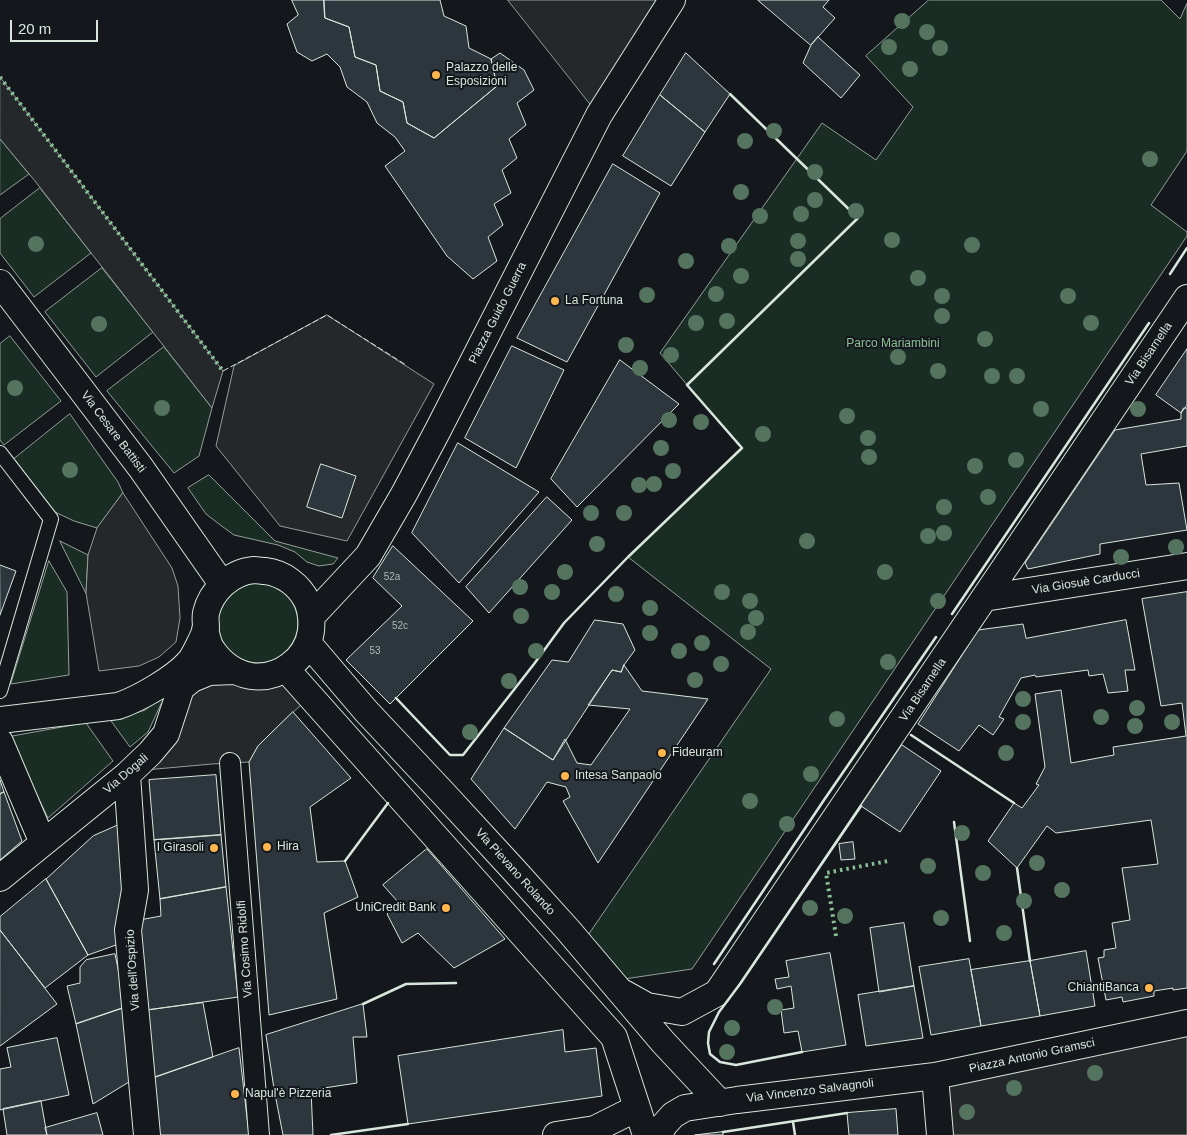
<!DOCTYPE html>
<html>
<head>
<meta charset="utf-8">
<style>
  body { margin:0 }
  #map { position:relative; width:1187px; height:1135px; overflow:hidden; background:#14181c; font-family:Arial,sans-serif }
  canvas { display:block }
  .scale { position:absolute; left:10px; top:20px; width:88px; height:22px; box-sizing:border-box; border:2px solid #d8e6dc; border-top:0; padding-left:6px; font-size:15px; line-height:18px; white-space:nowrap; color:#d8e6dc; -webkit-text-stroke:4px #14181c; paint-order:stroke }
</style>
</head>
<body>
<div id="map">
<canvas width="1187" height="1135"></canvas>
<div class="scale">20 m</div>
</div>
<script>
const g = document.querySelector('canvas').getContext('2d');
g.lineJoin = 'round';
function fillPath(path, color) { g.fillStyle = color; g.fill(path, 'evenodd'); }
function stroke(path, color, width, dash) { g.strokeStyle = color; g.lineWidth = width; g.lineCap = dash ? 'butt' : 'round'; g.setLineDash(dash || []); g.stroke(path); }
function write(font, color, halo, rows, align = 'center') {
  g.font = font + ' Arial,sans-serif'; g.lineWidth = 4; g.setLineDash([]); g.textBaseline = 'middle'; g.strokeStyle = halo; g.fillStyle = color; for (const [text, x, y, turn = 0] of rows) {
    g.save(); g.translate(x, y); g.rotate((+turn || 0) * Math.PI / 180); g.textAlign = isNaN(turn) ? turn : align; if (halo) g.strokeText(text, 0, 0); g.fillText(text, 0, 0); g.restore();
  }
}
const green = new Path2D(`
  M929,0H1161L1180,19L1187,3V151L1151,205L1187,232V236L692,969L624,979L586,938L771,669L628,557L741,448L660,353L822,123L876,160L913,107L866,56Z
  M0,139L29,174L0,195Z
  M40,188L91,253L34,297L0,253V219Z
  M102,268L153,332L96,377L45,312Z
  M10,336L61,401L4,445L0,440V344Z
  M164,347L212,408L199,456L174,473L107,391Z
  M70,414L118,482L123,493L97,528L74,521L55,512L14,459Z
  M209,475L275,541L338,558L333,564L319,566L307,562L295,552L278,545L234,535L219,524L206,514L188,488Z
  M60,541L88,555L86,593Z
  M49,561L67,592L69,675L11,684Z
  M218 623a40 40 0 1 1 80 0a40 40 0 1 1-80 0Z
  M172,688L161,704L148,732L130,747L111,721L145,710Z
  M86,723L113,761L48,818L9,737Z`);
const parking = new Path2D(`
  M508,0H672L599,115Z
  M0,77L223,371L212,408L35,181L0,139Z
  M327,315L434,384L347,541L280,526L216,446L234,366Z
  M123,493L172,568L178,586L180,618L176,642L159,657L139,666L99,671L86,593L88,555L97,528Z
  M199,684L288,685L305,701L258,746L249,762L212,764L145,770L186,697Z
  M1187,1023V1135H940L935,1076Z`);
const building = new Path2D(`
  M292,0H324L325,18L349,27L355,57L376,65L380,91L403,102L407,123L434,138L497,86L491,59L500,53L524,70L534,90L517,103L526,125L509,139L517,158L502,170L511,193L494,204L503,225L488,237L497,261L473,279L447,256L385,166L405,151L395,137L377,123L367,102L347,87L340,67L327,54L312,61L297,52L287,24L298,15Z
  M324,0H440L444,16L466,26L469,48L491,59L497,86L434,138L407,123L403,102L380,91L376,65L355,57L349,27L325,18Z
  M758,0H829L823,7L835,18L811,45Z
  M818,37L860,75L841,98L803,63L811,45Z
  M686,53L730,94L705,132L660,95Z
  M660,95L705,132L671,186L623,156Z
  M613,164L660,193L567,362L517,338Z
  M512,346L564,370L516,468L465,438Z
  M1187,349V405L1181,413L1156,395Z
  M620,360L679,404L577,507L551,479Z
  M1184,408H1187V446L1141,454L1146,485L1179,483L1187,530L1100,544V554L1028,569L1025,563L1115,430L1181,419V413Z
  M458,443L539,492L459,583L412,533Z
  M321,464L356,476L342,518L307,507Z
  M547,497L572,520L489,613L466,587Z
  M393,546L473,621L390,704L346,660L402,606L373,578Z
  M0,565L16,571L0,615Z
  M1187,592V988L1173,990V988L1154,991V996L1123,1002L1122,997L1106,1000L1098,958L1104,957V950L1116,948L1112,923L1130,920L1122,868L1158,864L1151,820L1056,833L1047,826L1017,868L988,841L1014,803L1022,808L1039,785L1036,784L1045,767L1035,694L1061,690L1071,763L1114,755L1113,747L1186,736L1182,703L1161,706L1142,599Z
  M595,620L623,624L635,650L624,665L621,672L612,670L553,760L504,728L552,660L568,662Z
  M1126,620L1135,670H1125L1128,691L1108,693L1103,674L1089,676L1088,670L1036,677L1035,675L1021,678L999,717L1004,719L993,735L979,725L959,751L918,724L978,630L1023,624L1026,638Z
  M624,665L642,691L708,699L598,863L563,801L570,797L566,787L547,782L515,829L471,779L504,728L553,760L565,739L577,763L591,765L630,709L588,705L612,670L621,672Z
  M293,712L351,778L310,807L317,862L345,861L358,897L324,913L337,999L269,1015L249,762L258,746Z
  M902,745L941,771L900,832L861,806Z
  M216,775L221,835L154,840L149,780Z
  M0,780L4,792L0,794Z
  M4,792L22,841L0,860V794Z
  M123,823L130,887L116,945L88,955L46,879L93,836Z
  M221,835L226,887L160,899L154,840Z
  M853,842L855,859L841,860L839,844Z
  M427,849L505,939L454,968L418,933L402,943L387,914L398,902L383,885Z
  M46,879L88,955L45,988L0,930V917Z
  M226,887L238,997L141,1011L139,920L161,916L160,899Z
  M904,923L914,986L879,992L870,928Z
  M0,930L57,1004L0,1046Z
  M1086,951L1095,1006L1040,1016L1030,961Z
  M830,953L846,1045L802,1052L798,1031L784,1033L781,1010L794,1008L791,986L777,989L775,979L789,977L786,961Z
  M115,954L126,1007L76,1024L67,986L80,983V967L86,960Z
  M969,959L981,1026L931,1035L919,967Z
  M1030,961L1040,1016L981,1026L971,970Z
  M914,986L923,1038L866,1046L858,995Z
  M203,1003L213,1057L150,1079L141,1011Z
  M363,1004L367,1037H353L357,1083L311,1090L313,1135H283L274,1089L266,1035Z
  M126,1007L137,1077L93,1104L76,1024Z
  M563,1030L565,1052L596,1048L602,1096L408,1124L398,1056Z
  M57,1038L69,1095L0,1110V1069L11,1067L7,1048Z
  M239,1048L249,1135H155L150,1079Z
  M41,1101L47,1135H7L3,1109Z
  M896,1109L898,1135H849L847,1113Z
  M97,1113L103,1135H47L45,1128Z
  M723,1132V1135H695Z`);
const service = new Path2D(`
  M0,453L51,519L0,691`);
const pedestrian = new Path2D(`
  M230,763L259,1135`);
const minor = new Path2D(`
  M0,283L141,468L222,584
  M984,598L1187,566
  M311,617L368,556L404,494L438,430L599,115L672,0
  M308,643L366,711L443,793L513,869L568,930L663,1042L720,1103
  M286,669L614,1037L646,1135
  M0,720L118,706C139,699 175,678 189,662C193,658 205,634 206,628C206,623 205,618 206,613C211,591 231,572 254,570C258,570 262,571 265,571C283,573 299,585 307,601C311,610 312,621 311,631C307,659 279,680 251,676C234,673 220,662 211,648C208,643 207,636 205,630
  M0,742L43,843
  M127,775L135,890L128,930L147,1135
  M0,878L127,775L150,753L166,734L181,688L192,679L209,672L234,671
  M620,991L647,1006L682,1012L717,993L1187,298
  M556,1135L595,1129L637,1108
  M659,1135L664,1125L673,1115L685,1108L737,1100L935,1076
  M940,1135L935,1076L1187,1023`);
const hedge = new Path2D(`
  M0,77L223,371
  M836,936L826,873L888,861`);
const fence = new Path2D(`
  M223,371L327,315L406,365`);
const wall = new Path2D(`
  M1170,274L1187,248
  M952,614L1149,323
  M396,698L450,755H463L534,664L564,623L628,557L742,448L687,385L858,218L730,94
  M911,735L1014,803
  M954,822L970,941
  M345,861L388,803
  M1017,868L1030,961
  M714,964L824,800L936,637
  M363,1004L406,984L456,983
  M802,1052L736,1065L720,1062L710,1054L708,1043L709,1032L719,1012L740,984L861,806
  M793,1122L795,1135
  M723,1132L847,1113
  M331,1135L408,1124`);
const trees = [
  [902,21],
  [927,32],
  [889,47],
  [940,48],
  [910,69],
  [774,131],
  [745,141],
  [1150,159],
  [815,172],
  [741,192],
  [815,200],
  [856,211],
  [801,214],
  [760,216],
  [892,240],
  [798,241],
  [36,244],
  [972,245],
  [729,246],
  [798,259],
  [686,261],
  [741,276],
  [918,278],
  [716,294],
  [647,295],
  [942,296],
  [1068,296],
  [942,316],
  [727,321],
  [696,323],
  [1091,323],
  [99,324],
  [985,339],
  [626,345],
  [671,355],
  [898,357],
  [640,368],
  [938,371],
  [992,376],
  [1017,376],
  [15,388],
  [162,408],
  [1041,409],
  [1138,409],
  [847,416],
  [669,420],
  [701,422],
  [763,434],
  [868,438],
  [661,448],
  [869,457],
  [1016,460],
  [975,466],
  [70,470],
  [673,471],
  [654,484],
  [639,485],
  [988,497],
  [944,507],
  [591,513],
  [624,513],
  [944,533],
  [928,536],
  [807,541],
  [597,544],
  [1176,547],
  [1121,557],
  [565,572],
  [885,572],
  [520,587],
  [552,592],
  [722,592],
  [616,594],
  [750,601],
  [938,601],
  [650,608],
  [521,616],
  [756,618],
  [748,632],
  [650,633],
  [702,643],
  [536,651],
  [679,651],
  [888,662],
  [721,664],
  [695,680],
  [509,681],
  [1023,699],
  [1137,708],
  [1101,717],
  [837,719],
  [1023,722],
  [1172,722],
  [1135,726],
  [470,732],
  [1006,753],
  [811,774],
  [750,801],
  [787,824],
  [962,833],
  [1037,863],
  [928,866],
  [983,873],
  [1062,890],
  [1024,901],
  [810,908],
  [845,916],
  [941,918],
  [1004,933],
  [775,1007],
  [732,1028],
  [727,1052],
  [1095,1073],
  [1014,1088],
  [967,1112]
];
const markers = [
  [436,75,5,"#ffb74d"],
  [555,301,5,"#ffb74d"],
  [662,753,5,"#ffb74d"],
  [565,776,5,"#ffb74d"],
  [267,847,5,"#ffb74d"],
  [214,848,5,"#ffb74d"],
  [446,908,5,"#ffb74d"],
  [1149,988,5,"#ffb74d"],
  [235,1094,5,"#ffb74d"]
];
const numberNames = [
  ["52a",392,577],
  ["52c",400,626],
  ["53",375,651]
];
const poiNames = [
  ["Palazzo delle",446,68],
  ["Esposizioni",446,82],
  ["La Fortuna",565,301],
  ["Fideuram",672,753],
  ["Intesa Sanpaolo",575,776],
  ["Hira",277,847],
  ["I Girasoli",204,848,"right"],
  ["UniCredit Bank",436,908,"right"],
  ["ChiantiBanca",1139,988,"right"],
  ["Napul'è Pizzeria",245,1094]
];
const streetNames = [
  ["Piazza Guido Guerra",498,313,-63],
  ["Via Bisarnella",1149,354,-56],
  ["Via Cesare Battisti",113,432,53],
  ["Via Giosuè Carducci",1086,582,-9],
  ["Via Bisarnella",923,690,-56],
  ["Via Dogali",126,774,-41],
  ["Via Pievano Rolando",515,872,48],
  ["Via Cosimo Ridolfi",245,949,-94],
  ["Via dell'Ospizio",133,970,-94],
  ["Piazza Antonio Gramsci",1032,1056,-12],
  ["Via Vincenzo Salvagnoli",810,1091,-7]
];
const parkNames = [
  ["Parco Mariambini",893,344]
];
fillPath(green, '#1a2d24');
stroke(green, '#939e99', 1);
fillPath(parking, '#24282b');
stroke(parking, '#939e99', 1);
fillPath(building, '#2c363c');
stroke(building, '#d8e6dc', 1);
stroke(service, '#d8e6dc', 16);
stroke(pedestrian, '#d8e6dc', 22);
stroke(minor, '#d8e6dc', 28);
stroke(service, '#14181c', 14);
stroke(pedestrian, '#14181c', 20);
stroke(minor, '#14181c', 26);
stroke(hedge, '#8ac095', 4, [2.5, 4]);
stroke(fence, '#d8e6dc', 1, [6, 2.5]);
stroke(wall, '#d8e6dc', 2.5);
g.fillStyle = '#55745f';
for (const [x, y] of trees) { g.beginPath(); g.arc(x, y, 8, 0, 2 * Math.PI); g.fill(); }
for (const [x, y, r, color] of markers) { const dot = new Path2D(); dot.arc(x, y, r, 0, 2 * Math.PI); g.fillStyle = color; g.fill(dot); stroke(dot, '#14181c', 2); }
write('10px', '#adbab4', null, numberNames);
write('12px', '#d8e6dc', '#14181c', poiNames, 'left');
write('12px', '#d8e6dc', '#14181c', streetNames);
write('12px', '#8ac095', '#14181c', parkNames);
</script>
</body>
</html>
